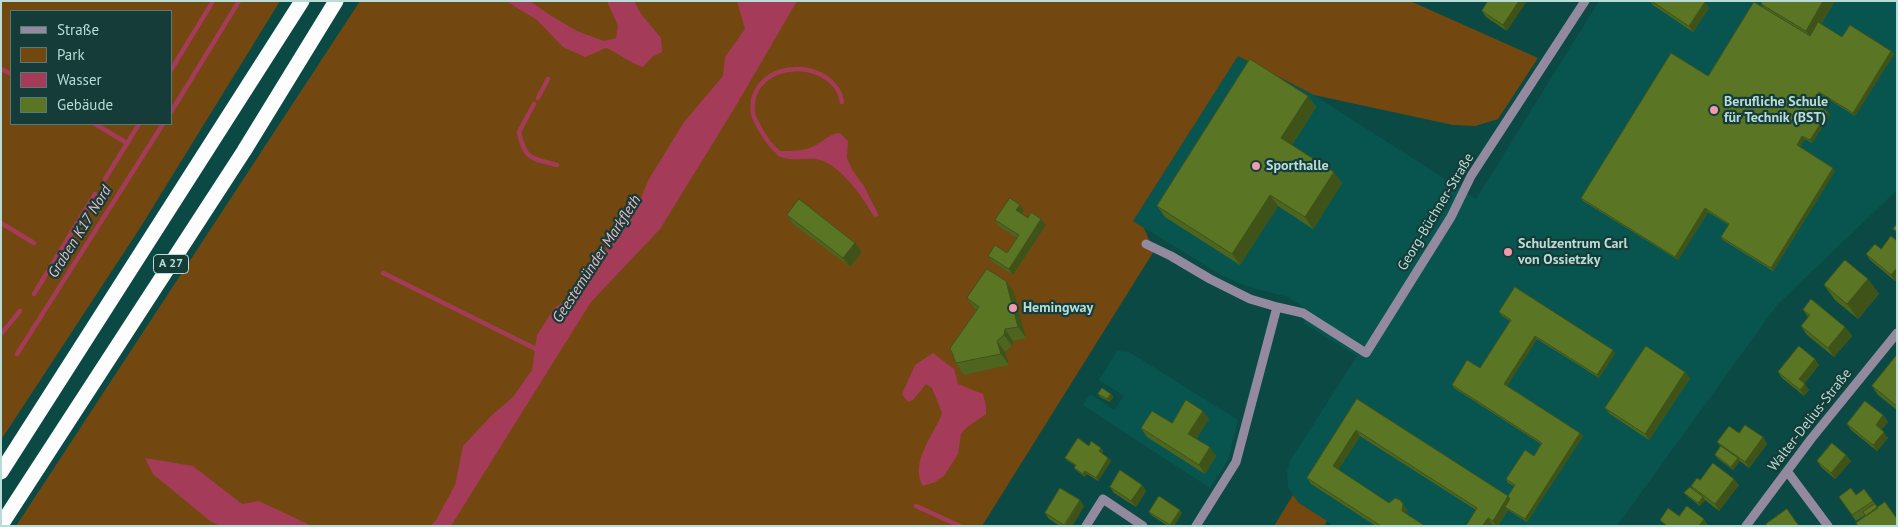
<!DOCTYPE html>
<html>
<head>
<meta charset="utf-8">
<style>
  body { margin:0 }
  #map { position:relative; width:1898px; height:527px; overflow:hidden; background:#0b4944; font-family:"PT Sans",sans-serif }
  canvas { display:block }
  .frame { position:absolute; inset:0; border:2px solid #b9dcd7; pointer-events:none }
  .legend { position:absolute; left:10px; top:10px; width:162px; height:115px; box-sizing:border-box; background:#153c38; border:1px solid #577c78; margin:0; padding:6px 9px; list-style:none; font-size:15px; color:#b9dcd7 }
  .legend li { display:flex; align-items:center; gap:10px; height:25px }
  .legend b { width:25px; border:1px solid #577c78 }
</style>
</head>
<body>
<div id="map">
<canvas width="1898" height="527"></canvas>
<div class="frame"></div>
<ul class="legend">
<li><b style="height:6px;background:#948aa0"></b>Straße</li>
<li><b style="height:14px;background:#734710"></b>Park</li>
<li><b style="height:14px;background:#a43b59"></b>Wasser</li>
<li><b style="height:14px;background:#5a7624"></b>Gebäude</li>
</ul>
</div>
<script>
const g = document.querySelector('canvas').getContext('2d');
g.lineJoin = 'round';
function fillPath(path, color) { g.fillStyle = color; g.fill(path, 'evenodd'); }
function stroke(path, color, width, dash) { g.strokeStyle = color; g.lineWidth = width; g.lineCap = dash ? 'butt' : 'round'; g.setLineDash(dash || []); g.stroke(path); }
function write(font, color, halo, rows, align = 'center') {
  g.font = font + ' "PT Sans",sans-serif'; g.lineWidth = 4.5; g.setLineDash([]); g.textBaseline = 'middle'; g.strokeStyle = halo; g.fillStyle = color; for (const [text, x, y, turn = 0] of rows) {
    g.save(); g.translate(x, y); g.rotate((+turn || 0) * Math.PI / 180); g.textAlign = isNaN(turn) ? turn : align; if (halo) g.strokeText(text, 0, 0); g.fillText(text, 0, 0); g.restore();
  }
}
const built = new Path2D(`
  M1599,1H1897V190L1777,305L1617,526H1334L1299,503L1288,487L1287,471L1290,461L1357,356L1303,323L1310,312L1288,297L1249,287L1223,276L1133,221L1238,56L1314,95L1476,199Z
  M1117,351L1129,352L1238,420L1228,460L1210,488L1083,405L1090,394L1114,410L1124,396L1099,380Z`);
const green = new Path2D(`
  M1,1H280L140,228L1,440ZM11,11H171V124H11Z
  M360,1H1410L1538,58L1498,119L1475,126L1453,125L1314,95L1238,56L1133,221L1144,228L1154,251L982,526H16ZM987,318L1013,341L1012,346L1005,352L1009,365Z
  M1293,495L1299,503L1327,521L1324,526H1274Z`);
const water = new Path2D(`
  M506,1H530L550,15L577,31L604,41L616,38L618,26L607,1H634L641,14L661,38L662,52L652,57L643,67C629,63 619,53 606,48L585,57L563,47L537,20Z
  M737,1H797L737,104L660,229L591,302L451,526H430L436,520L455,485L463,446L492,415L513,397L532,370L537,335L555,307L578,295L590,270L634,214L649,179L684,122L723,76L725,57L745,29Z
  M840,133L848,141L847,158L853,171L864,186L879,216L874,217C864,198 838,161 815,159C803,158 788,162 777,155L776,151C790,151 803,152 816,145C825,140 829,134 840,133Z
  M933,353L954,369L958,384L983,394L986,406V414L966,428L961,434L958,454L944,476L935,482L923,486C909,463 934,435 942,413L932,388L926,384L913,400L908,402L902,394L915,365Z
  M145,458L193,466L242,504L259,501L312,526H220L210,521L153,474Z`);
const stream = new Path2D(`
  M1,69L11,74
  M171,70L213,1
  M538,98L548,79
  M534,104L519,132C525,161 532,158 557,165
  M171,112L239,1
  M95,124L127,143
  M781,154C770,147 765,137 759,127C757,122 753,117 753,113C747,67 812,55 836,87C839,91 841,97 842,102
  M105,179L139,124
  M1,223L34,243
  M383,273L538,350
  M34,294L95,194
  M1,334L20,311
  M17,354L163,124
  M916,506L960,526`);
const minor = new Path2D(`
  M1146,244L1171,256L1210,279L1250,299L1277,307L1303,313L1366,353L1451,217L1471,176L1585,1
  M1787,471L1828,526
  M1086,526L1103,499L1143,526
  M1196,526L1236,462L1277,307
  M1746,526L1811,439L1897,333`);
const highway = new Path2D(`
  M1,472L302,1
  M1,525L244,151L336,1`);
const wall = new Path2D(`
  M1488,1L1507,31L1486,17L1482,11Z
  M1650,1H1704L1709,8L1693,32L1653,5Z
  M1835,1L1821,24L1842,37L1891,51L1894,54L1855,116L1822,95L1816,104L1830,115L1812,143L1805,139L1800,147L1835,171L1773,271L1723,240L1721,237L1729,225L1708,212L1678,260L1583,201L1581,198L1708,76L1765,9L1761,4Z
  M1308,96L1316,107L1292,145L1342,183L1313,229L1278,206L1240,265L1165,217L1157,206Z
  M1024,211L1022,214L1028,218L1041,219L1046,225L1013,275L993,262L988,256L1007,253L1017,238L999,226L995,220Z
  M787,215L862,252L850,267L793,224Z
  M1897,241V279L1895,281L1870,260L1866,254L1881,249Z
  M1868,279L1879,294L1858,319L1835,300L1824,285Z
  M1014,292L1026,338L1013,341L1012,346L1005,352L1009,365L964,375L956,363L976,310L967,298Z
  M1803,310L1845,327L1852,336L1834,357L1807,335L1801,326L1808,317Z
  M1499,312L1615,353L1599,378L1537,339L1507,386L1580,433L1583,436L1527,522L1508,510L1498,526H1495L1492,524L1491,526H1466L1476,510L1360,436L1338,470L1389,503L1400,500L1407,510L1406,514L1425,526H1376L1311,484L1307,478L1357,399L1508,496L1514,486L1508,483L1506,479L1534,456L1541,444L1454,388L1452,385L1480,368L1510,321L1501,315Z
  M1897,356V410L1878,395L1872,386Z
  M1819,365L1804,384L1809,390L1804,396L1782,378L1778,372Z
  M1690,378L1649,440L1610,414L1605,408Z
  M1098,394H1111L1113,397L1110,402L1100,397Z
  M1883,415L1888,422L1881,430L1888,438L1877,451L1851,430L1847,424Z
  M1209,419L1196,439L1216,456L1205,474L1147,437L1141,428L1172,423Z
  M1739,433L1763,437L1767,444L1749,468L1740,461L1733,470L1717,458L1715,455L1721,447L1717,442Z
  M1089,446L1103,451L1102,453L1108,458L1111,461L1098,481L1087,474L1085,477L1077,471L1074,468L1076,466L1068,461L1065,458Z
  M1846,455L1851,461L1835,479L1821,467L1817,461Z
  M1700,480L1739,485L1719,511L1705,500L1700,506L1687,496L1684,493L1693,489L1691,486Z
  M1142,485L1146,491L1136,507L1114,493L1110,487Z
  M1856,495L1873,501L1878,508L1866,516L1865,515L1856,521L1839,497Z
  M1080,500L1084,506L1072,526H1060L1049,519L1045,513Z
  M1180,510L1182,513L1174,526H1168L1151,515L1149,512Z`);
const shadedWall = new Path2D(`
  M1519,1H1527L1507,31L1503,25Z
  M1823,1H1835L1812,39L1806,31Z
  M1705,2L1709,8L1693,32L1689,26Z
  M1891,51L1894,54L1855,116L1853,113Z
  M1819,92L1822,95L1815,105L1813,102Z
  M1308,96L1316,107L1289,150L1281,138Z
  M1828,112L1830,115L1812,143L1810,140Z
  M1802,136L1805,139L1799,148L1797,145Z
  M1833,168L1835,171L1773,271L1771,268Z
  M1334,172L1342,183L1313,229L1305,217Z
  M1270,195L1278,206L1240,265L1232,254Z
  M1020,205L1024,211L1020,216L1016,210Z
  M1705,208L1708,212L1678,260L1675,257Z
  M1041,219L1046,225L1013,275L1009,269Z
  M855,243L862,252L850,267L843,258Z
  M1897,268V279L1895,281L1891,275Z
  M1868,279L1879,294L1858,319L1847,304Z
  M1006,281L1014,292L1026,338L1018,327Z
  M1845,327L1852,336L1834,357L1828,348Z
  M1005,329L1013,341L1012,346L1004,335Z
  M1535,336L1537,339L1506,387L1504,384Z
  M997,341L1005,352L1009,365L1001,354Z
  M1613,350L1615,353L1599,378L1597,375Z
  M1815,359L1819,365L1803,385L1799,379Z
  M1685,372L1690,378L1649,440L1645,434Z
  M1805,384L1809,390L1804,396L1800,390Z
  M1111,394L1113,397L1110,402L1107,399Z
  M1203,411L1209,419L1194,443L1188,434Z
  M1883,415L1888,422L1880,431L1876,425Z
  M1356,430L1360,436L1337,472L1333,466Z
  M1884,432L1888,438L1877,451L1873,445Z
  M1580,433L1583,436L1527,522L1525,519Z
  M1763,437L1767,444L1749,468L1745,462Z
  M1210,447L1216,456L1205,474L1199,465Z
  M1101,448L1103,451L1101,454L1099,451Z
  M1846,455L1851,461L1835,479L1831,473Z
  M1108,458L1111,461L1098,481L1096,478Z
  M1738,458L1740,461L1733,470L1731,467Z
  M1085,471L1087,474L1085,477L1083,474Z
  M1734,479L1739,485L1719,511L1715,504Z
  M1142,485L1146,491L1136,507L1131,501Z
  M1508,496L1513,502L1505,507L1508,510L1498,526H1496L1493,521Z
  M1703,497L1705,500L1700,506L1698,503Z
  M1080,500L1084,506L1072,526H1065Z
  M1403,504L1407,510L1406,517L1402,511Z
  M1180,510L1182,513L1174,526H1170Z
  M1488,518L1492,524L1491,526H1482Z
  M1704,519L1708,525V526H1699Z`);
const building = new Path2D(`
  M1488,1H1519L1503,25L1482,11Z
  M1652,1H1704L1705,2L1689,26Z
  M1763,1H1823L1806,31L1761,4Z
  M1754,2L1810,36L1818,22L1842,37L1850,25L1891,51L1853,113L1819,92L1813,102L1828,112L1810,140L1802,136L1797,145L1833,168L1771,268L1721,237L1729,224L1705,208L1675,257L1581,198L1671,53L1708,76Z
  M1250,59L1308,96L1281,138L1334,172L1305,217L1270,195L1232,254L1157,206Z
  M1010,198L1020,205L1016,210L1028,218L1031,212L1041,219L1009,269L988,256L995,245L1007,253L1019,235L995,220Z
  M799,199L855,243L843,258L787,215Z
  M1897,224V232L1893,229Z
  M1891,236L1897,241V268L1891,275L1866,254L1875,244L1881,249Z
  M1845,260L1868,279L1847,304L1824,285Z
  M987,269L1006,281L1018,327L1005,329L1004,335L997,341L1001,354L956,363L950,348L979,307L967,298Z
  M1515,287L1613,350L1597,375L1535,336L1504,384L1580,433L1525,519L1505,507L1510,499L1508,496L1515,485L1506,479L1525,450L1534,456L1542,443L1452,385L1467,360L1480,368L1511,320L1499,312Z
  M1811,299L1845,327L1828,348L1801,326L1810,315L1803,310Z
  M1646,346L1685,372L1645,434L1605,408Z
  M1799,346L1815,359L1799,379L1805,384L1800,390L1778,372Z
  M1896,356H1897V406L1872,386Z
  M1102,388L1111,394L1107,399L1098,394Z
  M1357,399L1508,496L1493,521L1488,518L1482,526H1466L1477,508L1356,430L1333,466L1389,503L1395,498L1400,500L1403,504L1402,511L1425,526H1381L1307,478Z
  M1186,400L1203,411L1188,434L1210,447L1199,465L1141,428L1152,411L1172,423Z
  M1865,401L1883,415L1876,425L1884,432L1873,445L1847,424Z
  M1745,425L1763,437L1745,462L1717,442L1729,426L1739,433Z
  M1078,438L1089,446L1091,441L1101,448L1099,451L1108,458L1096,478L1085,471L1083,474L1074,468L1076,465L1065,458Z
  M1832,443L1846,455L1831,473L1817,461Z
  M1721,446L1738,458L1731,467L1715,455Z
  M1713,463L1734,479L1715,504L1691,486L1697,478L1700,480Z
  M1120,470L1142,485L1131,501L1110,487Z
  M1690,487L1703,497L1698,503L1684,493Z
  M1060,488L1080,500L1064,525L1045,513Z
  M1851,488L1856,495L1864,489L1873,501L1852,515L1839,497Z
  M1159,496L1180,510L1170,525L1149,512Z
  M1885,502L1897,519V526H1858L1856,523Z
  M1875,504L1878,508L1866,516L1863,512Z
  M1687,506L1704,519L1699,526H1667L1660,520L1668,508L1679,516Z
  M1787,509L1799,526H1767L1766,524Z`);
const markers = [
  [1714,110,5,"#f29aad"],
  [1256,166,5,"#f29aad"],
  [1508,252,5,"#f29aad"],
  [1013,308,5,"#f29aad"]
];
const shields = [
  [171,264,35]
];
const shieldNames = [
  ["A 27",171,264]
];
const poiNames = [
  ["Berufliche Schule",1724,102],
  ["für Technik (BST)",1724,118],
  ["Sporthalle",1266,166],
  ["Schulzentrum Carl",1518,244],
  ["von Ossietzky",1518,260],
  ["Hemingway",1023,308]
];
const streetNames = [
  ["Georg-Büchner-Straße",1436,212,-59],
  ["Walter-Delius-Straße",1810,420,-52]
];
const waterNames = [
  ["Graben K17 Nord",80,232,-58],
  ["Geestemünder Markfleth",597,259,-57]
];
fillPath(built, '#08554f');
fillPath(green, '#734710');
fillPath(water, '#a43b59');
stroke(stream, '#a43b59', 4.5);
stroke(minor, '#948aa0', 9);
stroke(highway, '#fdfdfd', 15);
fillPath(wall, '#4d651f');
fillPath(shadedWall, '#3f5319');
fillPath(building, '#5a7624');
stroke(building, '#3f5319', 1);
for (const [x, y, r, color] of markers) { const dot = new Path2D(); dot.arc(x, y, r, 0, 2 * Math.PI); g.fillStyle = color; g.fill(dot); stroke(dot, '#153c38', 2); }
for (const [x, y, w] of shields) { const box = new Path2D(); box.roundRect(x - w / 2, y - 9.5, w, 19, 4); g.fillStyle = '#153c38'; g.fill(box); stroke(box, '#b9dcd7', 1); }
write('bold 12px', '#b9dcd7', null, shieldNames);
write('bold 14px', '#b9dcd7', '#153c38', poiNames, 'left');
write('14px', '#b9dcd7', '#153c38', streetNames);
write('italic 15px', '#f1b7c2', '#153c38', waterNames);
</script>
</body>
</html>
